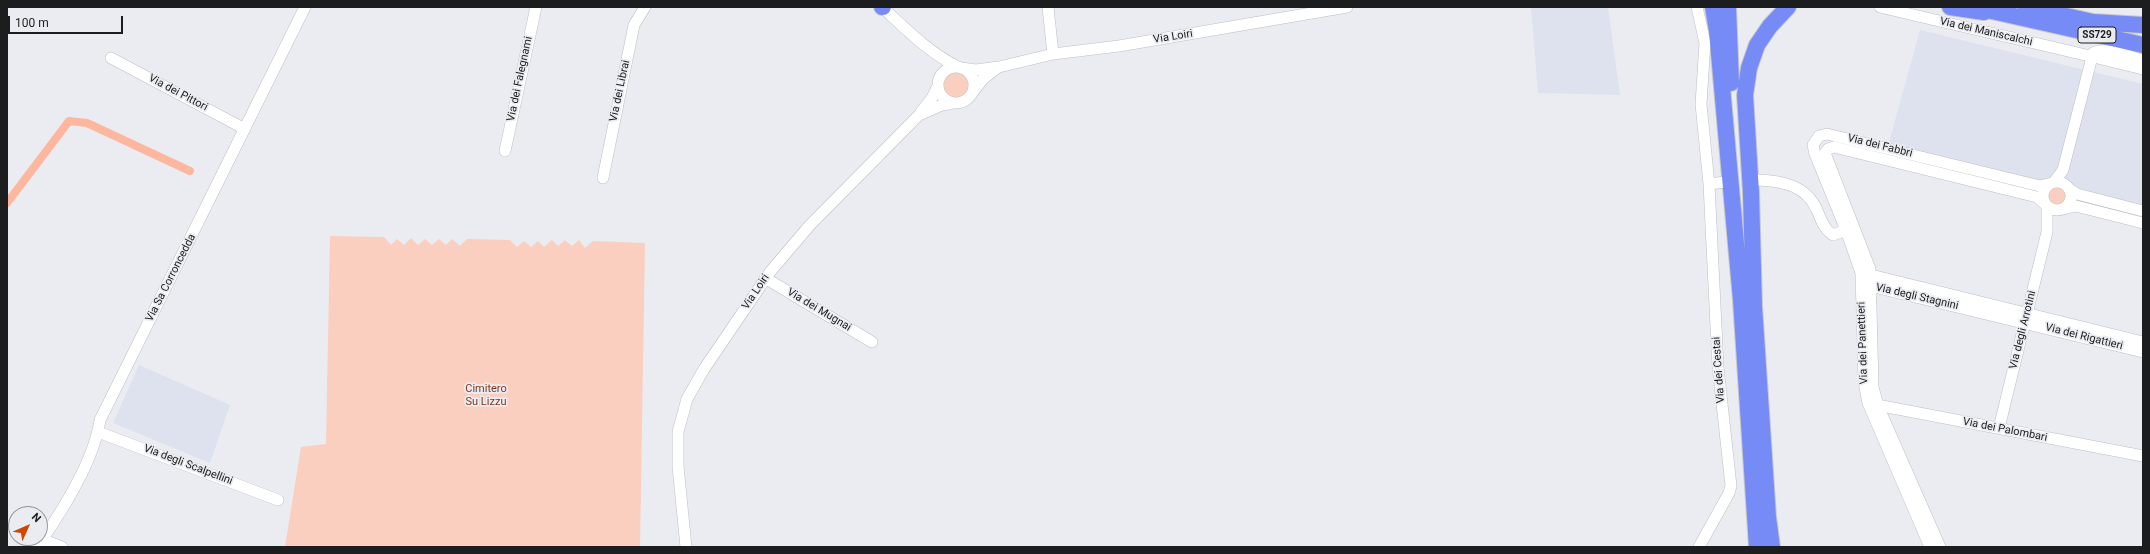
<!DOCTYPE html>
<html>
<head>
<meta charset="utf-8">
<style>
  body { margin:0 }
  #map { position:relative; width:2150px; height:554px; overflow:hidden; background:#eaecf1; font-family:Roboto,sans-serif }
  canvas { display:block }
  .frame { position:absolute; inset:0; border:8px solid #1c1d1f; pointer-events:none }
  .north { position:absolute; left:8px; top:506px; width:40px; height:40px; box-sizing:border-box; background:#eaecf1; border:1px solid #98999d; border-radius:50%; rotate:45deg; font-size:11px; font-weight:700; line-height:16px; text-align:center; color:#1c1d1f }
  .north::after { content:''; display:block; margin:auto; width:14px; height:18px; background:#cc4700; clip-path:polygon(50% 0,100% 100%,50% 72%,0 100%) }
  .scale { position:absolute; left:8px; top:16px; width:115px; height:18px; box-sizing:border-box; border:2px solid #1c1d1f; border-top:0; padding-left:5px; font-size:12px; line-height:14px; white-space:nowrap; color:#1c1d1f; -webkit-text-stroke:3px #eaecf1; paint-order:stroke }
</style>
</head>
<body>
<div id="map">
<canvas width="2150" height="554"></canvas>
<div class="frame"></div>
<div class="north">N</div>
<div class="scale">100 m</div>
</div>
<script>
const g = document.querySelector('canvas').getContext('2d');
g.lineJoin = 'round';
function fillPath(path, color) { g.fillStyle = color; g.fill(path, 'evenodd'); }
function stroke(path, color, width, dash) { g.strokeStyle = color; g.lineWidth = width; g.lineCap = dash ? 'butt' : 'round'; g.setLineDash(dash || []); g.stroke(path); }
function write(font, color, halo, rows, align = 'center') {
  g.font = font + ' Roboto,sans-serif'; g.lineWidth = 3.5; g.setLineDash([]); g.textBaseline = 'middle'; g.strokeStyle = halo; g.fillStyle = color; for (const [text, x, y, turn = 0] of rows) {
    g.save(); g.translate(x, y); g.rotate((+turn || 0) * Math.PI / 180); g.textAlign = isNaN(turn) ? turn : align; if (halo) g.strokeText(text, 0, 0); g.fillText(text, 0, 0); g.restore();
  }
}
const built = new Path2D(`
  M1531,7H1608L1620,95L1538,93Z
  M1920,30L2143,84V208L1888,146Z
  M139,365L230,405L210,463L113,423Z`);
const green = new Path2D(`
  M942 85a14 14 0 1 1 28 0a14 14 0 1 1-28 0Z
  M2047 196a10 10 0 1 1 20 0a10 10 0 1 1-20 0Z
  M330,236L384,237L391,245L397,239L404,245L411,238L418,245L425,239L432,245L439,239L446,245L452,239L460,246L467,239L510,240L517,247L524,241L531,247L538,241L544,247L552,240L558,246L565,240L572,246L579,240L585,248L593,241L645,243L640,547H285L301,447L326,444Z`);
const canal = new Path2D(`
  M7,203L69,121L87,123L190,171`);
const minor = new Path2D(`
  M882,7C906,29 928,52 958,67
  M1048,7L1053,54
  M1697,7L1705,43L1701,104L1709,184L1718,367L1731,486L1729,493L1699,547
  M1880,7C1967,28 2055,47 2143,69
  M111,58L245,129
  M938 85a18 18 0 1 1 36 0a18 18 0 1 1-36 0Z
  M961,68L976,70L999,67L1053,54L1119,46L1347,7
  M973,92L983,79L997,68
  M921,112L932,98L938,86
  M505,151L536,7
  M603,178L634,25L645,7
  M1758,180C1782,181 1806,185 1817,210C1821,220 1824,229 1833,235L1846,230
  M2043 196a14 14 0 1 1 28 0a14 14 0 1 1-28 0Z
  M2054,182L2063,170L2093,53C2103,46 2131,57 2143,60
  M1709,184L1725,182
  M2069,189L2077,194L2143,211
  M2063,209L2076,206L2143,223
  M765,278L872,342
  M1866,278L1871,275L2143,342
  M1865,282L1870,286L2143,352
  M1872,404L2143,456
  M1999,428L2047,232V207
  M98,432L278,500
  M42,539L62,547
  M37,547C61,513 94,461 100,420L305,7
  M686,547L678,466V432L687,399L704,369L770,272L810,225L919,115L942,105L953,103
  M1930,547L1868,403L1864,382L1861,273L1846,230L1815,154L1813,145L1819,136L1827,134L2040,186L2048,184
  M1940,547L1878,406L1873,387L1870,269L1825,153L1828,149L1834,147L2037,197L2045,204`);
const highway = new Path2D(`
  M882,7H883
  M1713,7L1717,31L1741,300L1757,547
  M1728,7L1731,83
  M1950,7L1984,12
  M1974,7L2143,45
  M2026,7L2093,22L2143,25
  M1772,547L1768,517L1754,306L1751,193L1745,95L1749,68L1757,45L1770,26L1788,7`);
const shields = [
  [2097,35,38]
];
const shieldNames = [
  ["SS729",2097,35]
];
const streetNames = [
  ["Via dei Maniscalchi",1986,32,13],
  ["Via Loiri",1173,37,-9],
  ["Via dei Falegnami",520,79,-78],
  ["Via dei Librai",620,91,-78],
  ["Via dei Pittori",178,93,28],
  ["Via dei Fabbri",1880,146,14],
  ["Via Sa Corroncedda",171,278,-63],
  ["Via Loiri",756,292,-56],
  ["Via degli Stagnini",1917,297,13],
  ["Via dei Mugnai",819,310,31],
  ["Via degli Arrotini",2023,330,-76],
  ["Via dei Rigattieri",2084,337,14],
  ["Via dei Panettieri",1863,343,-92],
  ["Via dei Cestai",1719,370,-94],
  ["Via dei Palombari",2005,430,11],
  ["Via degli Scalpellini",188,465,21]
];
const parkNames = [
  ["Cimitero",486,389],
  ["Su Lizzu",486,402]
];
fillPath(built, '#dee2ee');
fillPath(green, '#fbcfbf');
stroke(canal, '#fdb79e', 8);
stroke(minor, '#bdbfc4', 12);
stroke(highway, '#c9c9c9', 18);
stroke(minor, '#fff', 11);
stroke(highway, '#778bf6', 16);
for (const [x, y, w] of shields) { const box = new Path2D(); box.roundRect(x - w / 2, y - 8, w, 16, 3); g.fillStyle = '#eaecf1'; g.fill(box); stroke(box, '#1c1d1f', 1); }
write('bold 10px', '#1c1d1f', null, shieldNames);
write('11px', '#1c1d1f', '#eaecf1', streetNames);
write('11px', '#833719', '#eaecf1', parkNames);
</script>
</body>
</html>
